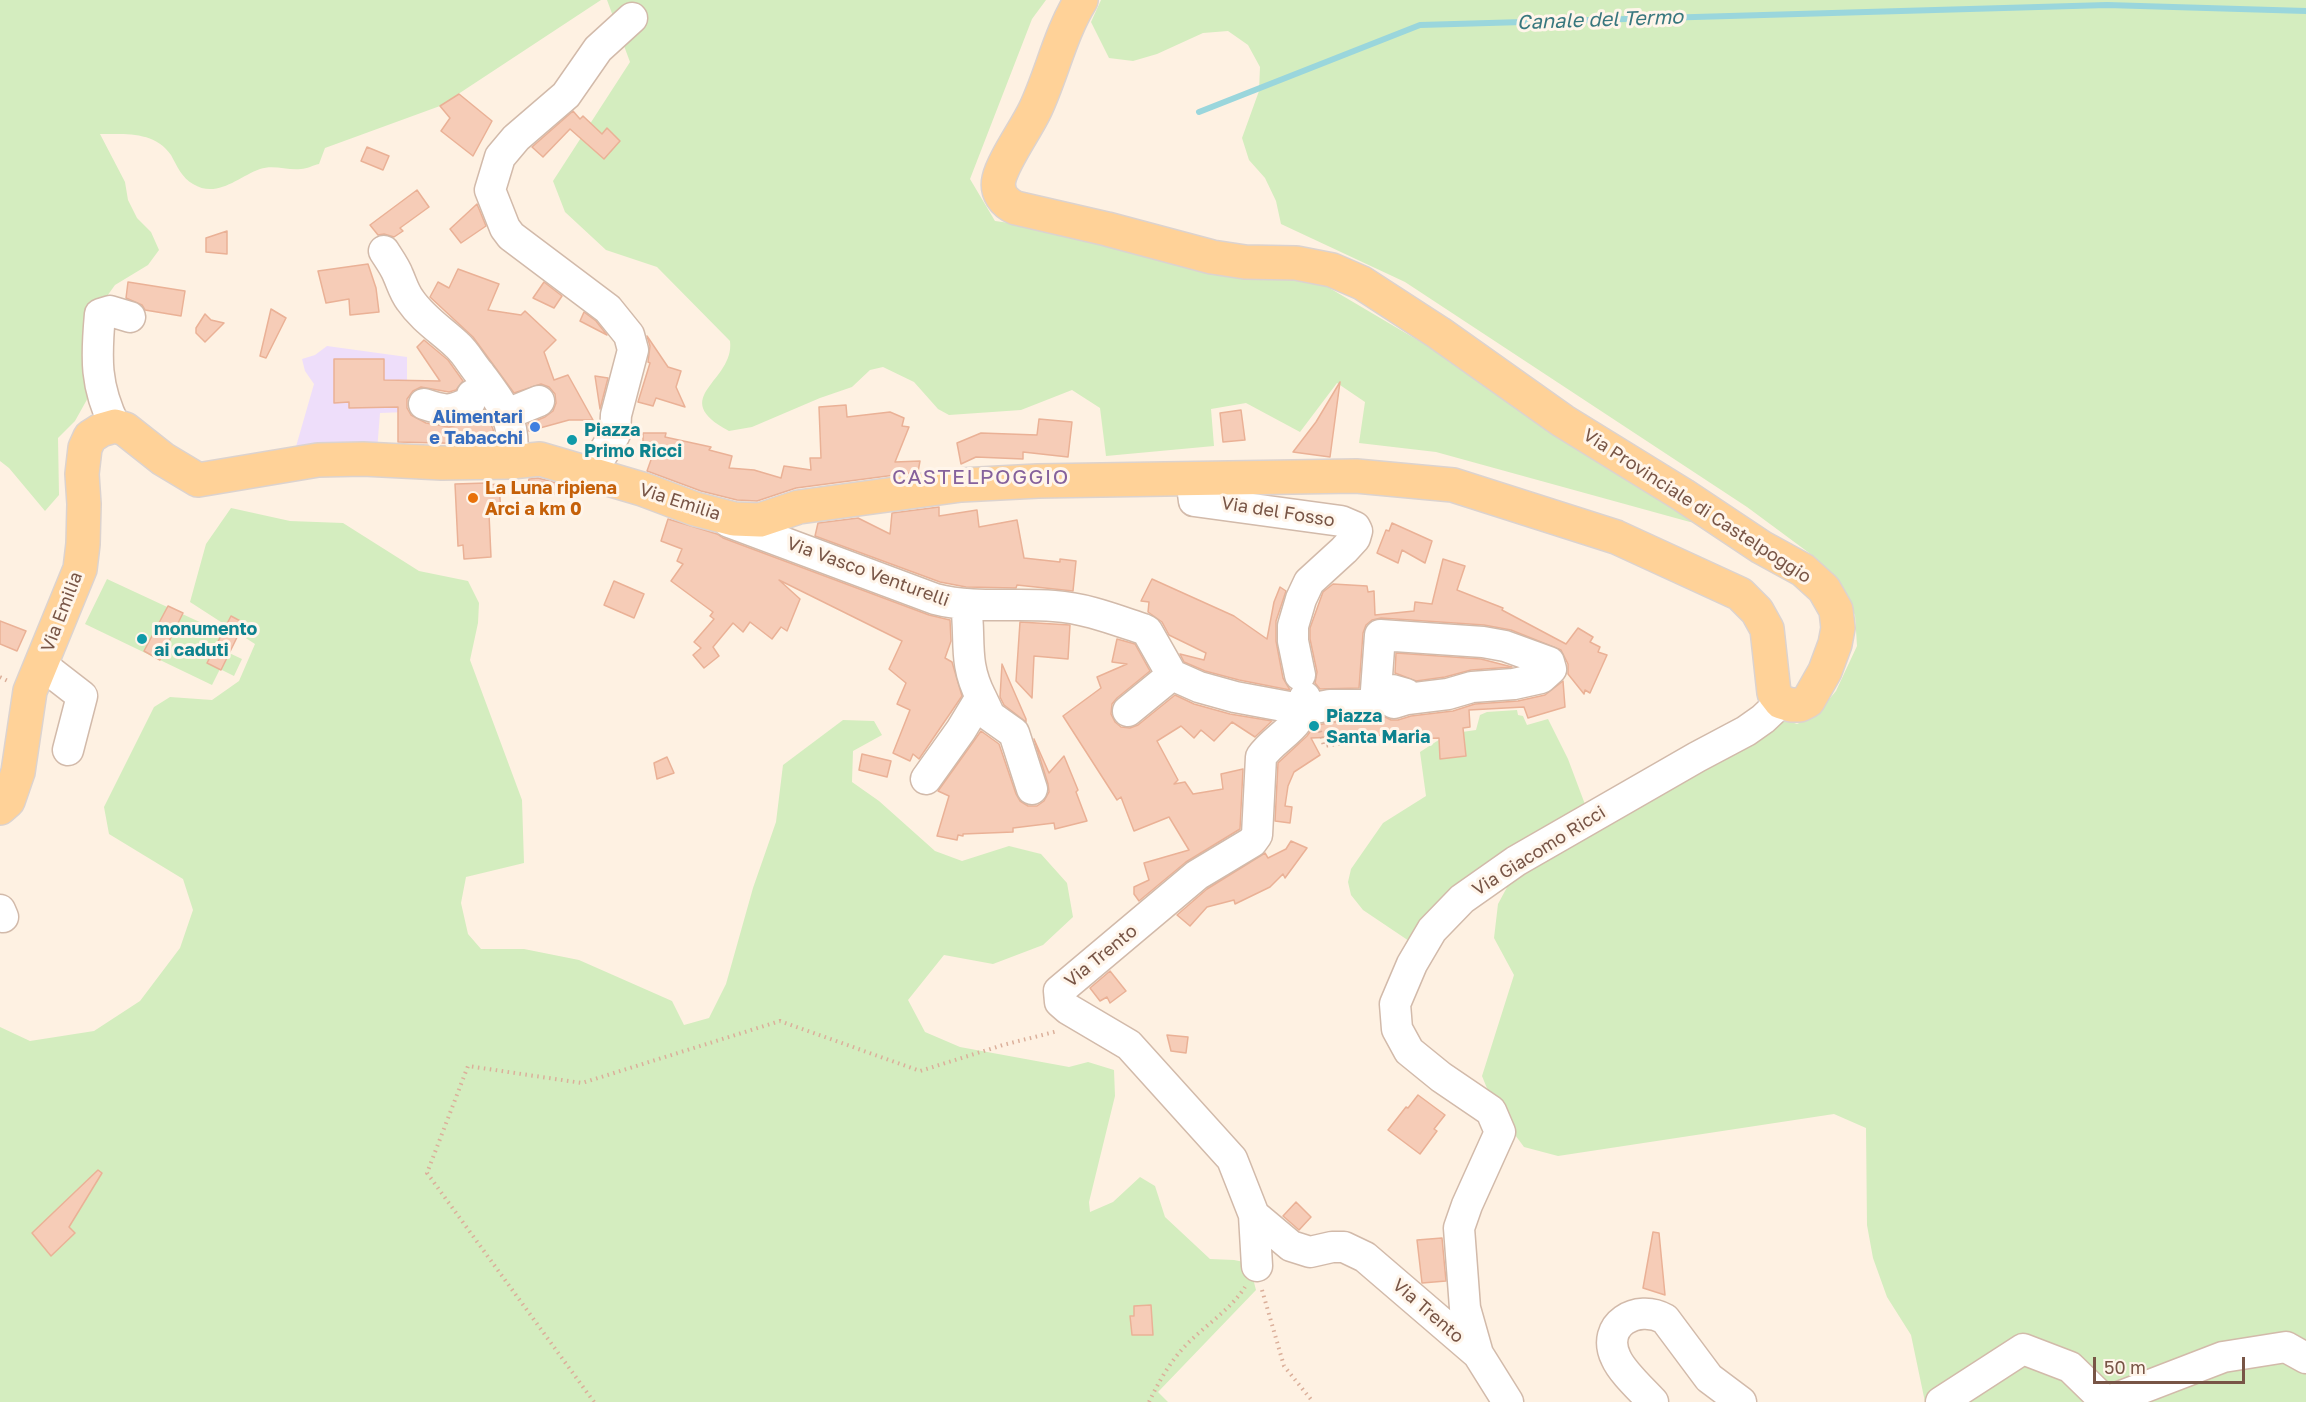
<!DOCTYPE html>
<html>
<head>
<meta charset="utf-8">
<style>
  body { margin:0 }
  #map { position:relative; width:2306px; height:1402px; overflow:hidden; background:#fef1e2; font-family:"Golos Text",sans-serif }
  canvas { display:block }
  .scale { position:absolute; left:2093px; top:1357px; width:152px; height:27px; box-sizing:border-box; border:3px solid #785546; border-top:0; padding-left:8px; font-size:18px; line-height:21px; white-space:nowrap; color:#785546; -webkit-text-stroke:4px #fff5ea; paint-order:stroke }
</style>
</head>
<body>
<div id="map">
<canvas width="2306" height="1402"></canvas>
<div class="scale">50 m</div>
</div>
<script>
const g = document.querySelector('canvas').getContext('2d');
g.lineJoin = 'round';
function fillPath(path, color) { g.fillStyle = color; g.fill(path, 'evenodd'); }
function stroke(path, color, width, dash) { g.strokeStyle = color; g.lineWidth = width; g.lineCap = dash ? 'butt' : 'round'; g.setLineDash(dash || []); g.stroke(path); }
function write(font, color, halo, rows, align = 'center') {
  g.font = font + ' "Golos Text",sans-serif'; g.lineWidth = 6; g.setLineDash([]); g.textBaseline = 'middle'; g.strokeStyle = halo; g.fillStyle = color; for (const [text, x, y, turn = 0] of rows) {
    g.save(); g.translate(x, y); g.rotate((+turn || 0) * Math.PI / 180); g.textAlign = isNaN(turn) ? turn : align; if (halo) g.strokeText(text, 0, 0); g.fillText(text, 0, 0); g.restore();
  }
}
const education = new Path2D(`
  M327,346L407,357V412L380,413L377,451L321,447L308,444L303,450H295L314,384L305,371L302,359L315,355Z`);
const green = new Path2D(`
  M0,0H601L440,106L325,148L319,164C313,165 307,169 301,169C288,171 274,164 260,169C238,177 217,199 193,184C182,178 177,166 171,155C155,131 125,134 100,134L125,182L128,200L137,218L151,232L159,250L148,265L115,285L92,317L94,387L75,421L58,438L59,495L45,511L9,468L0,461Z
  M607,0H1046L1032,19L970,179L995,221L1282,260L1734,527L1690,522L1436,452L1359,443L1365,402L1337,383L1300,432L1246,403L1211,409L1214,446L1106,456L1100,408L1072,390L1021,410L949,415L938,409L914,382L883,367L870,370L852,387L820,398L752,427L729,431C666,397 735,382 730,341L657,267L606,250L565,212L553,181L630,62Z
  M1101,0H2306V1402H1925L1911,1335L1887,1297L1873,1258L1867,1225L1866,1128L1834,1114L1558,1156L1524,1147L1495,1108L1482,1076L1514,975L1494,938L1498,904L1512,878L1780,718L1797,724L1815,716L1836,691L1857,646L1855,615L1816,558L1747,507L1405,282L1281,224L1276,201L1265,178L1249,160L1242,138L1259,91L1260,67L1248,45L1228,31L1203,33L1157,54L1133,61L1109,58L1091,22Z
  M231,508L290,521L343,523L419,571L468,581L479,603L478,623L470,660L522,800L524,863L466,877L461,903L468,934L481,949H524L579,960L672,1001L684,1025L709,1018L726,984L753,888L776,822L783,765L843,720L874,721L882,735L853,751L852,782L879,801L935,851L962,861L1009,846L1041,854L1067,883L1073,917L1043,945L993,964L944,955L908,1000L925,1032L960,1047L1069,1067L1088,1062L1114,1070L1115,1096L1089,1202L1090,1212L1113,1202L1140,1177L1155,1186L1165,1217L1210,1259L1234,1260L1249,1263L1256,1290L1158,1392L1168,1402H0V1027L30,1041L94,1031L140,1001L180,948L193,910L183,879L109,834L104,807L154,707L170,697L212,700L239,681L255,644L190,602L206,544Z
  M107,579L234,638L227,652L242,659L234,676L220,669L212,685L85,624Z
  M1517,710L1518,715L1523,716L1527,725L1548,719L1568,759L1586,807L1415,945L1363,910L1351,895L1348,882L1351,869L1383,823L1426,796L1420,752L1448,734L1476,730L1480,715L1487,712Z`);
const stream = new Path2D(`
  M1199,112L1420,25L2107,5L2306,11`);
const building = new Path2D(`
  M459,94L492,121L473,156L441,131L450,118L440,106Z
  M573,111L580,119L583,116L602,134L607,128L620,141L604,159L570,129L543,157L532,147Z
  M367,147L389,156L383,170L361,161Z
  M417,190L429,207L400,228L403,231L394,237L384,234L378,235L370,225Z
  M477,204L486,226L461,243L450,229Z
  M227,231V254L206,252V238Z
  M368,264L376,288L379,312L350,315L349,299L326,303L318,271Z
  M458,269L499,284L488,310L521,315L525,311L556,340L544,352L554,380L568,375L593,420H569L529,431L528,424L545,417L553,411L556,403L555,394L549,387L541,384L514,393L473,337L430,297L438,282L449,288Z
  M128,282L185,291L181,316L145,310L142,305L126,298Z
  M544,282L562,296L554,308L533,298Z
  M271,309L286,318L266,358L260,356Z
  M584,312L596,321L607,335L580,321Z
  M205,314L211,320L224,323L205,342L196,333V328Z
  M647,336L668,367L681,371L676,387L685,407L656,398L653,406L638,402L650,363L648,362L650,346Z
  M424,340L448,360L463,381L456,390L449,392L421,387L413,391L407,399V408L411,415L426,423L449,427L471,421L485,411L493,429L495,440L482,444L398,442V407L349,408V402L334,403V359H384V380L440,381L417,347Z
  M595,376L608,378L600,409Z
  M1340,382L1330,457L1293,452L1316,422Z
  M846,405L847,417L890,412L904,418L902,426L909,427L895,462L920,461L918,472L796,488L757,501L737,500L701,491L647,471L652,457L643,456V433H666L665,437L711,447L709,450L732,456L729,468L754,470L781,478L784,466L811,470L810,458H821L819,407Z
  M1241,410L1245,440L1223,442L1220,413Z
  M1039,419L1072,422L1068,457L1023,452V459L976,457L961,464L957,443L981,433L1037,435Z
  M538,478L564,485L562,495L527,490L529,479Z
  M487,483V485L499,484L501,513L489,514L491,557L464,559L463,545L458,546L455,484Z
  M939,507V516L977,510L979,527L1017,520L1024,558L1060,562V559L1076,561L1073,591L1017,585L1016,588L966,587L940,582L815,536L818,523L858,518L890,534L892,513Z
  M668,519L717,534L723,538L929,615L950,620L951,641L945,658L952,662L962,696L919,759L913,754L910,761L893,753L910,710L897,704L906,683L889,669L902,641L779,580L800,599L787,631L781,627L772,639L750,622L743,632L733,623L713,647L719,656L704,668L693,655L701,648L694,642L714,619L710,616L713,612L671,581L683,564L677,561L682,549L661,541Z
  M1392,523L1432,541L1425,563L1402,550L1398,563L1377,553L1386,530L1389,531Z
  M1443,559L1465,566L1457,590L1503,608L1502,610L1566,644L1578,628L1593,637L1590,642L1600,647L1598,652L1607,655L1590,693L1585,690L1584,694L1568,674V664L1561,650L1511,630L1484,625L1381,618L1372,620L1366,625L1363,633L1359,688L1320,689L1315,683L1317,672L1310,639V628L1323,592L1333,584L1367,586L1368,592L1374,591L1375,615L1414,611L1415,602L1432,604Z
  M1152,579L1234,616L1267,639L1274,602L1280,587L1286,591L1276,621V641L1283,678L1290,690L1239,680L1205,671L1184,662L1180,654L1204,660L1206,653L1169,635L1162,622L1148,612L1149,602L1141,601Z
  M614,581L644,594L634,618L604,605Z
  M168,606L183,613L160,660L144,651Z
  M231,616L244,623L221,670L207,663Z
  M0,621L26,631L17,651L0,644Z
  M1020,622L1070,625L1068,659L1034,656L1032,698L1016,681Z
  M1117,639L1135,644L1150,671L1117,698L1112,704L1111,714L1115,722L1121,727L1130,728L1138,725L1175,695L1194,704L1230,714L1272,721L1255,737L1232,722L1214,741L1201,730L1194,738L1181,726L1157,741L1178,780L1174,784L1185,782L1193,794L1223,789L1221,774L1243,769L1240,829L1186,862L1139,901L1134,894V887L1149,880L1144,863L1189,850L1169,817L1134,831L1121,797L1117,800L1063,716L1101,688L1097,677L1127,664L1112,662Z
  M1396,653L1481,659L1512,667L1471,670L1445,677L1416,681L1395,673Z
  M1002,664L1026,719V722L1004,705L1000,697Z
  M1563,681L1565,707L1528,718L1524,707L1469,710L1470,727L1463,728L1466,756L1440,759L1439,738L1386,740L1385,735L1311,738L1320,755L1294,772L1288,786L1285,806L1292,807L1290,823L1275,821L1278,763L1307,736L1314,726L1332,722H1373L1385,717L1391,720H1398L1411,716L1453,711L1475,704L1518,701L1545,695Z
  M981,731L999,744L1016,794L1020,801L1028,806H1037L1044,801L1049,792L1048,784L1034,739L1049,773L1064,756L1078,790L1076,792L1087,821L1055,829L1054,823L1013,828V832L963,834V836L958,835L957,840L937,836L949,796L938,791Z
  M862,754L891,761L887,777L859,770Z
  M667,757L674,773L657,779L654,763Z
  M1291,841L1307,848L1285,878L1283,874L1270,887L1235,904L1234,900L1207,907L1190,926L1177,915L1207,889L1265,853L1268,858L1286,849Z
  M1110,971L1126,991L1110,1003L1107,997L1100,1001L1090,988Z
  M1167,1035L1188,1037L1186,1053L1171,1051Z
  M1418,1095L1445,1115L1434,1129L1437,1131L1420,1154L1388,1130L1406,1107L1408,1108Z
  M98,1170L102,1173L69,1227L75,1233L51,1256L32,1233Z
  M1296,1202L1311,1217L1299,1230L1283,1216Z
  M1653,1232L1659,1233L1665,1295L1643,1288Z
  M1442,1238L1446,1281L1422,1283L1417,1240Z
  M1151,1305L1153,1335H1132L1130,1316H1134V1306Z`);
const path = new Path2D(`
  M0,677L8,681
  M1320,731L1324,746L1379,738
  M1262,1290L1284,1366L1313,1402
  M594,1402L427,1173L468,1066L582,1083L780,1021L920,1071L1003,1045L1058,1031
  M1149,1402C1159,1381 1171,1360 1188,1343C1207,1324 1230,1310 1245,1287`);
const minor = new Path2D(`
  M384,251C389,259 395,267 398,275C402,284 404,292 410,300C423,319 441,330 457,345C466,353 472,365 480,374C502,404 518,423 511,462
  M424,404C445,411 450,412 470,402L472,395L489,387
  M507,414L539,401
  M115,426C95,386 96,358 100,314L110,311L130,317
  M596,476L600,458L615,434L616,415L633,350L629,335L608,309L511,236L505,228L490,190L500,157L516,138L566,95L598,49L632,18
  M1191,478L1194,501L1341,521L1355,527L1357,531L1355,538L1344,550L1309,582L1301,599L1293,626V641L1300,675
  M729,522L935,599C973,609 1015,603 1054,606C1085,608 1113,619 1143,629L1147,631L1172,675L1199,687L1235,697L1305,710L1330,705H1373
  M42,665L82,696L68,750
  M981,697L990,716L1014,733L1032,789
  M1394,703L1407,699L1448,694L1472,687L1514,684L1541,678L1551,669L1549,662L1505,646L1483,642L1380,635L1376,690H1392L1406,694L1407,699
  M1128,711L1172,675
  M926,779L961,730L981,697C963,662 971,640 966,604
  M0,910L3,917
  M1254,1215L1291,1246L1310,1252L1332,1247H1344L1365,1257L1478,1354
  M1257,1266L1254,1215L1232,1159L1129,1045L1068,1009L1060,1002L1059,991L1197,875L1252,842L1257,835L1261,757C1276,735 1304,728 1305,697
  M1508,1402L1478,1354L1465,1308L1459,1228L1467,1205L1500,1132L1491,1111L1441,1077L1409,1051L1397,1029L1395,1004L1412,964L1432,930L1462,899L1516,861L1697,757L1746,731L1763,719L1781,702
  M1653,1402C1642,1390 1622,1372 1616,1358C1600,1325 1637,1303 1665,1319L1709,1378L1741,1402
  M1941,1402L2023,1349L2070,1367L2106,1402L2223,1357L2286,1347L2306,1358`);
const major = new Path2D(`
  M0,808L8,801L18,772L30,691L80,569L83,544L84,504L82,474L85,448L90,437L101,430L115,426L125,429L163,459L198,480L318,460L363,459L442,463L511,462L540,459L642,489L695,509L734,519L760,520L799,507L961,485L1038,481L1356,476L1453,485L1616,537L1740,594L1757,611L1767,629L1774,693L1781,702L1791,705H1800L1808,701L1825,671L1835,644L1838,628L1836,610L1824,589L1803,570L1761,547L1683,495L1563,421L1439,333L1362,283L1332,270L1296,263L1245,262L1212,257L1107,229L1016,208C1004,203 996,192 999,179C1003,161 1026,129 1035,110C1052,74 1060,34 1081,0`);
const markers = [
  [535,427,6,"#3f7fe0"],
  [572,440,6,"#0f9aa8"],
  [473,498,6,"#e8710a"],
  [142,639,6,"#0f9aa8"],
  [1314,726,6,"#0f9aa8"]
];
const shopNames = [
  ["Alimentari",523,417],
  ["e Tabacchi",523,438]
];
const cultureNames = [
  ["Piazza",584,430],
  ["Primo Ricci",584,451],
  ["monumento",154,629],
  ["ai caduti",154,650],
  ["Piazza",1326,716],
  ["Santa Maria",1326,737]
];
const foodNames = [
  ["La Luna ripiena",485,488],
  ["Arci a km 0",485,509]
];
const streetNames = [
  ["Via Emilia",680,502,18],
  ["Via Provinciale di Castelpoggio",1697,506,33],
  ["Via del Fosso",1278,512,9],
  ["Via Vasco Venturelli",868,572,20],
  ["Via Emilia",62,612,-69],
  ["Via Giacomo Ricci",1539,851,-32],
  ["Via Trento",1101,956,-39],
  ["Via Trento",1428,1311,41]
];
const waterNames = [
  ["Canale del Termo",1600,20,-2]
];
const quarterNames = [
  ["CASTELPOGGIO",981,477]
];
fillPath(education, '#eedefa');
fillPath(green, '#d4edbf');
stroke(stream, '#9ad6dc', 6);
fillPath(building, '#f6ccb7');
stroke(building, '#eab196', 1.5);
stroke(minor, '#d2baaa', 33);
stroke(major, '#dcd3cf', 36);
stroke(path, '#dbaf9a', 4, [1.5, 4.5]);
stroke(minor, '#fff', 30);
stroke(major, '#ffd298', 33);
for (const [x, y, r, color] of markers) { const dot = new Path2D(); dot.arc(x, y, r, 0, 2 * Math.PI); g.fillStyle = color; g.fill(dot); stroke(dot, '#fff5ea', 2); }
write('bold 18px', '#366cbe', '#fff5ea', shopNames, 'right');
write('bold 18px', '#0d838f', '#fff5ea', cultureNames, 'left');
write('bold 18px', '#c56008', '#fff5ea', foodNames, 'left');
write('18px', '#785546', '#fff5ea', streetNames);
write('italic 20px', '#38777e', '#fff5ea', waterNames);
g.letterSpacing = '1.5px';
write('21px', '#85619c', '#fff5ea', quarterNames);
g.letterSpacing = '0px';
</script>
</body>
</html>
